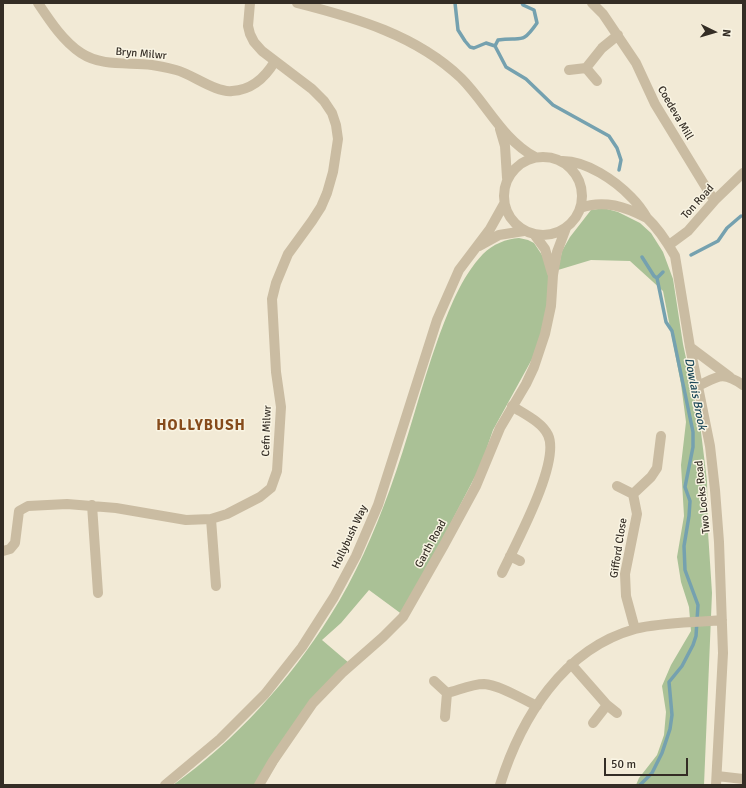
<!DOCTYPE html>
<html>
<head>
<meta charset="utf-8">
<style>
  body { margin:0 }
  #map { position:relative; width:746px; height:788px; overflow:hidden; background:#f2ead6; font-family:Signika,sans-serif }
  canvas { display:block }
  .frame { position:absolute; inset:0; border:4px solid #342d25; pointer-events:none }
  .north { position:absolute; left:694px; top:12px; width:40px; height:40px; -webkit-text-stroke:3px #f9f4e3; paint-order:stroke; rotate:95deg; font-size:11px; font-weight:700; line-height:16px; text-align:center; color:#342d25 }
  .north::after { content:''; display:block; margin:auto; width:14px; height:18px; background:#342d25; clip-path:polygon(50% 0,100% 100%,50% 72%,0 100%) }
  .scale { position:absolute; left:604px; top:758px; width:84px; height:18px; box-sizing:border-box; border:2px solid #342d25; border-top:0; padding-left:5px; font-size:12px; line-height:14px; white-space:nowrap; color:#342d25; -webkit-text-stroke:3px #f9f4e3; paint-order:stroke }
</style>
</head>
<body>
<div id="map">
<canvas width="746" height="788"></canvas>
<div class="frame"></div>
<div class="north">N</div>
<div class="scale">50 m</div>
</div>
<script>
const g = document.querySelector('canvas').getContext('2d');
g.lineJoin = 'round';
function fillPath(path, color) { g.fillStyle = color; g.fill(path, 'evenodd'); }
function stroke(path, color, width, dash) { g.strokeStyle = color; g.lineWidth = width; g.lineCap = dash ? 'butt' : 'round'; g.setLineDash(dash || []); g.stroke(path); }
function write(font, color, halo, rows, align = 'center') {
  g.font = font + ' Signika,sans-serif'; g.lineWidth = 3; g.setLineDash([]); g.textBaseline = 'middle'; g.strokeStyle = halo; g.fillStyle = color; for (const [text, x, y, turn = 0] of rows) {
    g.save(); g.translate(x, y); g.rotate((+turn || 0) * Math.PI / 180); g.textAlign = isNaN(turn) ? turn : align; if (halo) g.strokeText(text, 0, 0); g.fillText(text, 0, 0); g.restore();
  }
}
const green = new Path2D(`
  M598,209H607L618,212L640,223L651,233L663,252L673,279L683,344L700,424L707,481L708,532L712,593L704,785H636L639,778L657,755L664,735L666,712L662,686L671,665L691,631L689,607L681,582L677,557L684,516L681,465L686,422L681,384L663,291L630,261L591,260L558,270L562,251L570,237L591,210Z
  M519,238L528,240L534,243L546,261L550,276V292L537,350L493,430L481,465L403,615L369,590L341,623L322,640L349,663L331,679L263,785H173C235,741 290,680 330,616C355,577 374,533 390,489C408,440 420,389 438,339C449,310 461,277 483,254C493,244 506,239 519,238Z`);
const stream = new Path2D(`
  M455,3L458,30L465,41L470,47L474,48L486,43L495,46L506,67L526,79L553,105L609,136L617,148L621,160L619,170
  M495,46L498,40C522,36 521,46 537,23L534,10L523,5L522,3
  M691,255L718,241L727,228L741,216
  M657,278L663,272
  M640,785L652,773L662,753L670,729L672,715L669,682L682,666L693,645L696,636L698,605L685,570L684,546L689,516L690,501L685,487L693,447V432L672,331L666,322L657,278L654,276L642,257`);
const minor = new Path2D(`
  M38,3C50,21 63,41 81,53C102,67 129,62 152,65C160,66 168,68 176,70C192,74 216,93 232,91C252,90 265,78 275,61
  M297,3C356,18 416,35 461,78C487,104 502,139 535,157
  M592,3L603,14L636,63L655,104L710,194L715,200
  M586,68L602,48L618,35
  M569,70L586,68L597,81
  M500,129L505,146L507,178
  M504 196a39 39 0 1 1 78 0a39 39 0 1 1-78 0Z
  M561,161C586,160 616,181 632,198C638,204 643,211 647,218C626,207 604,199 580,208
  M647,218C659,229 667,242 675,256L690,347L710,446L715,490L719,542L723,653L716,785
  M534,234L545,249L552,273
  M669,245L688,231L715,200L743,173
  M479,246L499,235L524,231
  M690,347L730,377
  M698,386C719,376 722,371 743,385
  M617,486L633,494L637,514L625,574L626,596L635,629
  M633,494L651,477L657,468L661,436
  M92,505L98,593
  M211,519L216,586
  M3,551L10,549L15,543L19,511L28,506L67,504L116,508L186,520L211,519L227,514L260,497L271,488L277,471L281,407L276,372L272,299L276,283L288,254L312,221L321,207L327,193L333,172L338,139L336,125L332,113L324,101L312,89L262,51L254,42L250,34L248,26L250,3
  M510,556L520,561
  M502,573C515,545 561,462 548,435C542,422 524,414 512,406
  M571,664L607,705L593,723
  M434,681L447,693L445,717
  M447,693C459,690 472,684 484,684C500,685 522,699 537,706
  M607,705L617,713
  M717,776L743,779
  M165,785L220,739L265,694L302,647L334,597L356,556L378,505L437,320L459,270L490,229L504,204
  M259,785L273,761L313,703L342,673L383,637L403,617L444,545L476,486L500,428L526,384L534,367L545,334L551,306L553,275L557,252L566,228
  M500,785C521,718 563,649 635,629C664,622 693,623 722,620`);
const streetNames = [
  ["Bryn Milwr",141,54,5],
  ["Coedeva Mill",675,113,60],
  ["Ton Road",698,202,-48],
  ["Cefn Milwr",267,431,-88],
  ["Two Locks Road",703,497,-96],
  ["Hollybush Way",350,537,-65],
  ["Garth Road",431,544,-61],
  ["Gifford Close",619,548,-81]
];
const waterNames = [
  ["Dowlais Brook",695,394,79]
];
const districtNames = [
  ["HOLLYBUSH",201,426]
];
fillPath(green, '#aac196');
stroke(stream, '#75a1af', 3.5);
stroke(minor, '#cabca2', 10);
write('11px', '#342d25', '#f9f4e3', streetNames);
write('italic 12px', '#194657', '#f9f4e3', waterNames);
g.letterSpacing = '1px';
write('bold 15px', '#864b1b', '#f9f4e3', districtNames);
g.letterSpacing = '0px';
</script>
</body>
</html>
